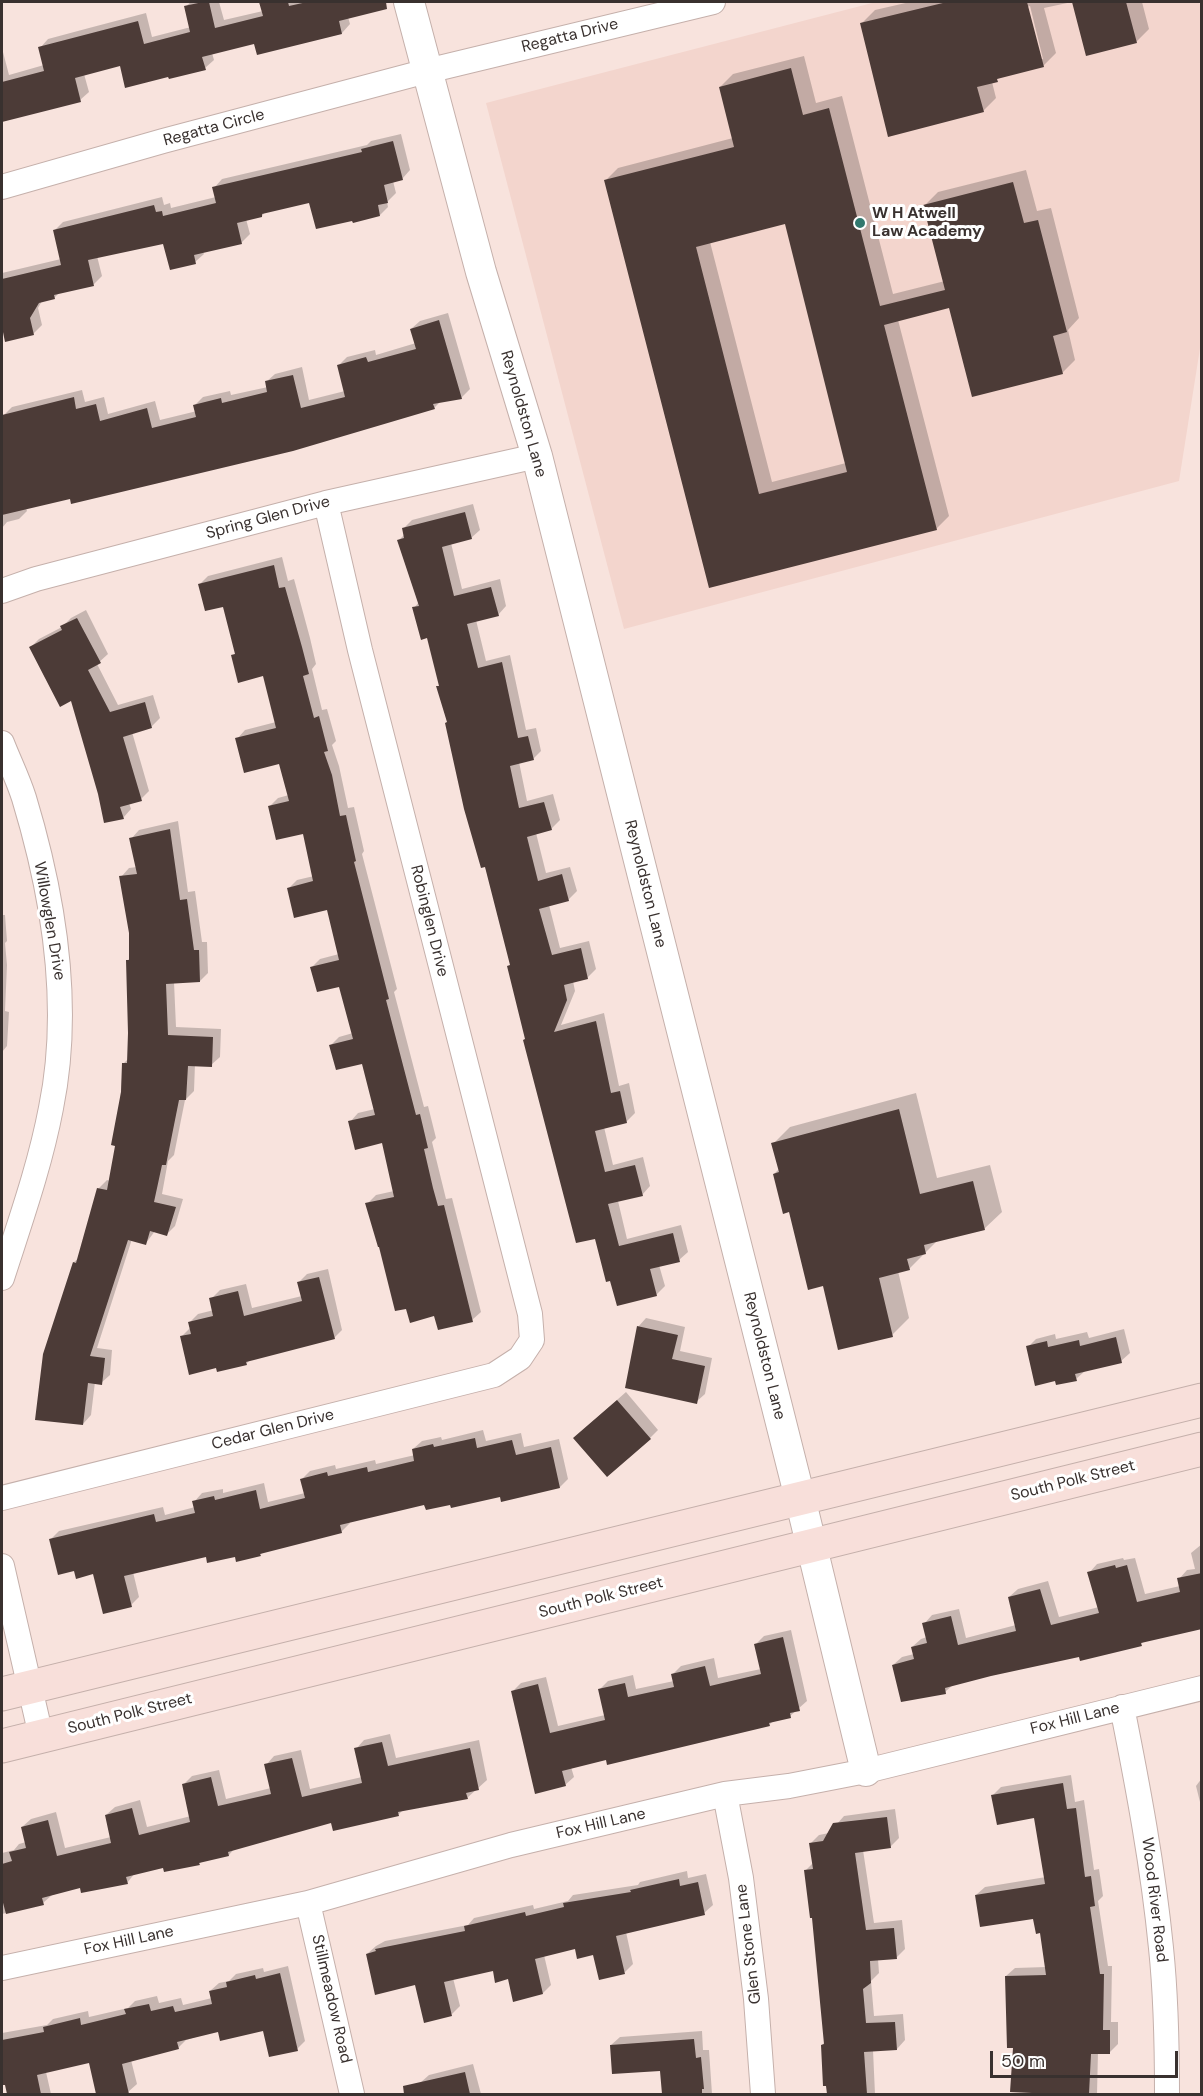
<!DOCTYPE html>
<html>
<head>
<meta charset="utf-8">
<style>
  body { margin:0 }
  #map { position:relative; width:1203px; height:2096px; overflow:hidden; background:#f8e3dd; font-family:"DM Sans",sans-serif }
  canvas { display:block }
  .frame { position:absolute; inset:0; border:3px solid #39312f; pointer-events:none }
  .scale { position:absolute; left:990px; top:2051px; width:188px; height:27px; box-sizing:border-box; border:3px solid #39312f; border-top:0; padding-left:8px; font-size:18px; line-height:21px; white-space:nowrap; color:#39312f; -webkit-text-stroke:4px #fff; paint-order:stroke }
</style>
</head>
<body>
<div id="map">
<canvas width="1203" height="2096"></canvas>
<div class="frame"></div>
<div class="scale">50 m</div>
</div>
<script>
const g = document.querySelector('canvas').getContext('2d');
g.lineJoin = 'round';
function fillPath(path, color) { g.fillStyle = color; g.fill(path, 'evenodd'); }
function stroke(path, color, width, dash) { g.strokeStyle = color; g.lineWidth = width; g.lineCap = dash ? 'butt' : 'round'; g.setLineDash(dash || []); g.stroke(path); }
function write(font, color, halo, rows, align = 'center') {
  g.font = font + ' "DM Sans",sans-serif'; g.lineWidth = 6; g.setLineDash([]); g.textBaseline = 'middle'; g.strokeStyle = halo; g.fillStyle = color; for (const [text, x, y, turn = 0] of rows) {
    g.save(); g.translate(x, y); g.rotate((+turn || 0) * Math.PI / 180); g.textAlign = isNaN(turn) ? turn : align; if (halo) g.strokeText(text, 0, 0); g.fillText(text, 0, 0); g.restore();
  }
}
const built = new Path2D(`
  M876,2H1199L1202,9L1201,342L1179,481L624,629L486,103Z`);
const shadow = new Path2D(`
  M191,2H219L224,20L263,11L261,2H355L357,10H360L358,2H366L367,6L359,14L348,17L350,24L342,33L258,53L255,42L212,53L214,60L205,68L127,86L121,64L84,74L89,92L80,100L2,120V53L3,52L9,75L44,65L40,48L48,39L89,28L146,13L152,37L191,27L185,7Z
  M910,2H1072L1044,8L1056,53L1043,66L1000,77L992,82L996,98L983,111L862,23L875,10ZM1030,6L1043,59H1040L1027,7Z
  M1074,2H1142L1149,29L1136,42L1087,55Z
  M804,56L816,103L842,96L893,294L945,281L925,205L938,192L1026,170L1037,211L1051,208L1079,318L1068,330L1075,360L1062,373L950,306L898,320L949,516L936,529L710,587L605,181L618,168L733,138L720,87L733,74ZM786,222L846,463L772,482L710,242Z
  M401,134L410,170L402,179L393,181L396,193L387,202L388,207L380,215L310,201L265,212L262,216L246,219L250,234L241,243L203,252L204,254L195,262L164,242L97,256L102,276L94,284L59,293L54,298L42,301L38,308L42,325L33,334L2,326V273L61,259L55,230L63,222L162,197L164,205L170,203L171,208L216,197L214,188L222,179L367,145L371,141Z
  M448,313L470,389L461,398L441,401L434,408L26,508L27,511L19,519L7,522L2,528V448L11,446L4,415L12,407L82,390L85,402L104,397L108,414L155,401L160,420L197,411L195,405L203,397L230,391L231,395L268,387L266,382L275,374L302,367L309,400L345,391L339,365L347,357L375,350L376,355L416,343L411,329L420,321Z
  M473,504L480,530L471,538L451,543L462,589L500,579L506,606L498,615L476,620L486,661L510,655L526,730L536,728L541,751L533,759L519,762L527,801L553,794L560,820L551,829L536,833L546,873L570,867L577,891L568,900L549,905L560,948L589,941L596,969L587,978L573,981L575,991L561,1025L604,1013L619,1086L629,1083L635,1113L626,1122L604,1127L613,1165L643,1157L650,1186L642,1195L618,1201L627,1239L681,1225L688,1252L679,1260L659,1265L665,1286L656,1295L596,1237L511,964L438,687L440,684L428,637L414,608L419,602L399,540L405,534L404,528L412,520Z
  M282,557L288,581L294,579L310,638L316,664L312,669L322,710L327,709L336,741L332,745L339,766L348,808L354,807L364,851L362,854L397,989L394,992L424,1107L428,1106L436,1138L432,1142L446,1199L452,1198L481,1312L472,1320L435,1315L367,1204L376,1195L394,1191L383,1142L350,1122L358,1113L375,1109L363,1062L331,1045L339,1037L353,1033L340,985L312,967L320,959L339,954L328,908L289,888L297,880L314,876L304,832L270,806L278,798L289,795L280,762L237,739L245,730L276,722L264,675L233,656L236,653L224,605L200,584L208,576Z
  M86,610L108,654L97,664L118,705L153,695L160,718L151,727L132,732L149,791L141,799L129,803L131,809L123,818L99,794L72,699L31,647L39,639L62,627L71,618Z
  M178,821L188,892L195,891L202,942H207L208,973L200,981L174,982L176,1027L221,1029L220,1057L211,1065L195,1064L194,1091L185,1100L174,1155L168,1161L162,1194L183,1199L175,1226L167,1234L155,1231L146,1243L132,1239L97,1348L112,1350L110,1375L101,1383L95,1382L91,1415L83,1424L74,1262L80,1257L98,1189L107,1180L110,1181L117,1145L123,1064L129,1058L127,961L130,958V933L121,877L129,868L137,867L131,839L139,830Z
  M2,915H5L7,941L5,943L7,965L5,1011L9,1012L7,1046L2,1052Z
  M916,1093L937,1178L990,1165L1002,1212L984,1229L938,1240L909,1269L898,1271L909,1318L892,1335L824,1284L774,1174L779,1169L773,1144L790,1127Z
  M328,1269L342,1330L334,1338L251,1359L246,1364L217,1366L181,1337L190,1328V1322L198,1314L214,1310L211,1299L220,1290L246,1284L252,1308L302,1296L298,1283L307,1274Z
  M646,1318L685,1327L680,1351L712,1358L705,1394L696,1402L638,1327Z
  M1124,1329L1130,1353L1121,1361L1085,1371L1076,1379L1028,1347L1036,1339L1055,1334L1056,1339L1087,1332L1089,1338Z
  M626,1392L658,1430L650,1438L583,1430Z
  M483,1430L486,1441L521,1433L524,1447L559,1439L568,1479L560,1487L452,1503H426L349,1521L350,1523L341,1532L264,1551L260,1555H207L133,1572L139,1597L131,1605L94,1573L75,1569L51,1539L59,1531L163,1507L165,1515L195,1507L194,1502L202,1493L223,1489V1493L264,1483L268,1502L305,1493L302,1479L310,1471L335,1465L336,1469L375,1460L376,1464L415,1455L413,1449L422,1441L441,1437L442,1440Z
  M1202,1544V1628L1144,1641L1141,1644L1080,1655L954,1684L945,1692L893,1665L902,1657L914,1654L912,1647L921,1639L927,1637L924,1624L932,1615L959,1609L966,1638L1016,1625L1009,1597L1018,1589L1048,1581L1059,1617L1099,1607L1089,1573L1097,1564L1123,1558L1124,1560L1135,1558L1145,1594L1180,1586L1179,1579L1187,1570L1195,1569L1191,1553Z
  M791,1630L807,1701L790,1716L774,1720L769,1725L571,1767L574,1777L565,1785L513,1691L521,1683L546,1677L558,1726L605,1715L599,1690L608,1681L633,1675L636,1689L674,1681L673,1674L681,1666L714,1658L718,1678L761,1669L756,1644L764,1636Z
  M390,1734L396,1758L479,1740L487,1780L467,1798L404,1809L399,1814L334,1829L332,1821L235,1848L229,1855L202,1861L199,1864L165,1866L135,1873L127,1883L81,1886L52,1895L43,1903L2,1914V1853L14,1850L19,1844L26,1842L22,1827L31,1819L56,1812L65,1848L111,1837L106,1815L115,1807L140,1800L147,1827L191,1816L183,1785L192,1776L219,1770L226,1799L271,1788L266,1765L274,1756L301,1750L310,1789L362,1777L356,1749L364,1740Z
  M1071,1775L1075,1802L1084,1800L1094,1870L1099,1869L1103,1896L1098,1901L1108,1966H1112L1111,2022H1118V2044L1110,2052H1098L1097,2094H1033L1014,2047L1006,1976L1015,1968L1046,1967L1041,1932L1034,1917L976,1895L985,1887L1046,1877L1036,1816L993,1795L1001,1787Z
  M1202,1778V1810L1196,1786Z
  M895,1809L899,1838L890,1847L863,1850L874,1923L902,1920L905,1949L897,1957L878,1959L879,1973L871,1981L874,2016L903,2014L905,2040L897,2049L873,2050L875,2094H829L822,2045L825,2042L814,1916L805,1871L813,1863L811,1843L819,1835L829,1833L844,1816Z
  M687,1871L688,1878L706,1874L713,1905L704,1913L626,1932L633,1964L625,1972L594,1953L576,1947L544,1955L551,1985L543,1993L494,1969L453,1978L460,2006L452,2014L416,1984L367,1954L376,1946L385,1941L468,1925L474,1918L533,1905L534,1909L568,1901L573,1895L638,1885L640,1882Z
  M288,1966L305,2041L297,2049L264,2029L219,2030L186,2040L178,2048L131,2060L137,2084L128,2092L98,2094L90,2061L46,2072L51,2094H9L6,2083L2,2084V2033L47,2025L53,2019L88,2011L89,2017L128,2008L135,2001L157,1996L159,2003L181,1998L183,2005L212,1998L210,1991L219,1983L229,1981L236,1974L263,1968L264,1972Z
  M702,2031L703,2050H709L712,2094H664L662,2069L611,2045L620,2037Z
  M473,2064L481,2094H423L420,2083L429,2075Z`);
const building = new Path2D(`
  M203,2H209L215,28L263,16L259,2H288L289,6L307,2H386L387,9L339,21L342,34L257,55L254,44L202,57L206,70L169,79L168,77L125,88L120,66L75,78L81,102L2,122V82L44,71L38,47L138,21L144,44L190,32L184,6Z
  M947,2H1027L1044,67L997,79L998,82L977,87L984,112L888,137L860,23Z
  M1072,2H1126L1137,43L1086,56Z
  M791,68L803,115L829,108L880,306L945,290L923,205L1013,182L1024,223L1038,220L1067,332L1053,336L1063,374L972,397L949,308L884,325L937,530L709,588L604,180L734,147L719,87ZM785,224L847,472L759,494L696,247Z
  M393,141L403,180L384,185L388,203L378,205L380,216L353,223L352,221L316,229L309,203L262,214V217L237,223L242,244L194,255L196,264L170,270L163,244L88,260L94,286L54,295L55,299L39,303L30,318L34,335L5,342L2,327V279L61,265L53,230L154,205L156,212L162,211L163,216L216,203L212,187L362,152L361,149Z
  M439,320L462,399L433,404L435,409L293,451L71,504L70,499L2,515V415L74,397L76,409L96,404L100,421L147,408L152,428L196,417L193,405L221,398L222,403L267,392L265,381L293,375L301,408L345,397L337,365L366,357L368,362L416,349L410,329Z
  M465,512L472,539L442,547L454,596L491,587L499,616L467,624L478,668L502,662L518,738L528,736L534,760L510,766L519,808L544,802L552,830L527,837L538,881L562,874L569,901L539,909L552,955L581,948L588,979L564,985L567,1000L554,1032L596,1021L611,1093L620,1091L627,1123L595,1131L605,1172L635,1165L643,1196L608,1204L619,1246L673,1233L680,1262L650,1269L657,1296L617,1306L610,1281L606,1282L595,1239L576,1243L523,1040L525,1039L507,966L510,965L485,867L481,868L464,809L445,723L447,722L436,686H439L427,638L421,640L412,607L419,606L397,540L404,538L402,528Z
  M274,565L279,588L285,587L302,647L309,674L303,676L314,718L319,716L328,751L324,752L332,775L340,816L346,815L356,861L354,862L389,999L386,1000L416,1115L420,1114L428,1148L424,1149L433,1188L438,1206L444,1205L473,1322L438,1330L434,1316L410,1323L406,1309L395,1311L379,1247H378L365,1203L394,1197L382,1143L355,1150L348,1121L375,1115L362,1064L336,1070L329,1045L353,1039L339,987L317,992L310,967L339,960L327,910L294,918L287,888L313,881L303,834L276,840L268,806L289,801L279,764L244,773L235,738L276,728L263,676L238,683L231,655L235,654L223,607L205,611L198,584Z
  M77,618L101,663L88,670L110,712L145,702L152,728L123,737L142,801L120,807L124,819L104,823L98,794L71,701L60,707L29,647L62,630L60,626Z
  M170,829L180,900L187,899L194,950H199L200,982L166,984L168,1035L213,1037L212,1067L188,1066L186,1100H179L166,1165H162L154,1202L176,1207L167,1236L150,1231L146,1245L128,1240L90,1356L105,1358L102,1385L88,1383L83,1425L35,1420L43,1354L73,1262L76,1263L97,1188L107,1190L115,1146L111,1145L121,1092L122,1063H127L128,1033L126,960H129V933L119,876L137,874L129,838Z
  M899,1109L920,1194L973,1181L985,1230L924,1245L926,1254L907,1259L910,1270L879,1278L893,1337L838,1350L823,1286L808,1290L789,1212L783,1214L773,1174L779,1172L771,1143Z
  M319,1277L335,1339L254,1360L246,1362L247,1365L217,1372L216,1368L189,1375L180,1336L191,1334L188,1322L213,1316L209,1298L238,1291L244,1316L302,1301L297,1282Z
  M637,1326L678,1335L672,1359L705,1366L697,1404L625,1388Z
  M1116,1337L1122,1363L1075,1374L1077,1381L1056,1385L1055,1381L1035,1386L1026,1346L1047,1341L1048,1347L1079,1340L1080,1346Z
  M617,1400L651,1439L607,1477L573,1438Z
  M475,1438L477,1448L512,1440L516,1455L551,1447L560,1488L501,1502L500,1497L451,1508L450,1505L426,1510L424,1505L340,1525L342,1533L260,1554L261,1556L236,1562L235,1557L207,1563L206,1557L124,1576L132,1607L103,1614L93,1574L76,1579L74,1571L58,1575L49,1539L154,1514L156,1522L195,1513L192,1501L214,1496L215,1500L256,1490L260,1509L305,1498L300,1479L327,1472L328,1476L367,1467L368,1472L414,1461L412,1449L433,1444L434,1447Z
  M1115,1565L1116,1568L1127,1565L1137,1602L1180,1592L1177,1578L1202,1573V1629L1141,1643L1142,1646L1080,1661L1079,1657L991,1676L945,1688L946,1694L901,1702L892,1665L914,1659L911,1647L927,1643L922,1623L951,1616L958,1645L1016,1631L1008,1597L1040,1589L1051,1625L1099,1613L1087,1572Z
  M783,1637L800,1711L790,1713L791,1718L769,1723L770,1726L607,1765L606,1760L562,1771L566,1786L535,1794L511,1691L538,1684L550,1733L605,1720L598,1689L625,1683L628,1697L674,1687L671,1674L705,1666L710,1686L761,1674L754,1644Z
  M382,1742L388,1766L470,1748L479,1790L466,1793L468,1799L398,1812L399,1816L333,1831L331,1823L228,1852L229,1856L199,1863L200,1865L164,1872L163,1868L126,1877L128,1884L81,1893L80,1888L42,1898L44,1905L6,1914L2,1899V1864L12,1861L9,1852L26,1848L21,1827L48,1820L57,1856L111,1843L105,1815L132,1808L139,1835L190,1822L182,1784L211,1777L218,1806L271,1794L264,1764L292,1758L302,1797L362,1783L354,1748Z
  M1063,1783L1067,1809L1076,1808L1085,1877L1091,1876L1095,1906L1090,1907L1100,1974H1104L1103,2030H1110V2054H1091L1089,2094H1032V2093L1010,2092L1013,2048H1007L1005,1976L1046,1975L1040,1933L1036,1934L1033,1919L980,1927L975,1895L1045,1884L1034,1818L997,1825L991,1795Z
  M887,1817L891,1848L855,1853L866,1930L894,1928L897,1959L870,1961L871,1983L863,1989L866,2023L895,2022L897,2050L864,2052L867,2094H827L826,2086H823L821,2045L824,2044L812,1918H810L804,1870L813,1869L809,1843L823,1841L833,1823Z
  M679,1879L680,1886L698,1882L705,1915L616,1936L625,1974L599,1980L593,1955L577,1959L575,1949L535,1959L543,1994L513,2002L508,1979L495,1983L493,1971L444,1982L452,2016L424,2023L415,1985L375,1995L366,1954L376,1951L375,1949L465,1931L464,1926L525,1912L526,1916L564,1907L563,1903L631,1892L630,1890Z
  M280,1973L298,2051L269,2057L263,2031L220,2041L218,2032L177,2042L179,2049L122,2064L129,2094H96L89,2063L37,2075L41,2094H7L5,2085H2V2040L44,2032L43,2027L80,2018L81,2025L126,2014L124,2009L149,2004L151,2011L173,2006L175,2012L212,2004L209,1991L227,1987L226,1982L255,1975L256,1979Z
  M694,2039L696,2058L701,2057L704,2089H702V2094H662L660,2071L612,2074L610,2045Z
  M465,2072L470,2094H404L403,2086Z`);
const minor = new Path2D(`
  M2,187L163,141L427,71L713,2
  M2,591L36,579L326,503L537,456
  M2,743C9,761 18,779 24,798C54,897 72,1005 51,1108C40,1166 20,1222 2,1278
  M2,1498L494,1375L520,1358L532,1340L530,1314L360,650L326,503
  M2,1566L41,1736
  M1122,1707C1138,1787 1153,1867 1161,1948C1166,1996 1167,2046 1167,2094
  M725,1794L741,1878L756,1999L763,2094
  M308,1903L352,2094
  M2,1968L308,1903L511,1845L725,1794L789,1786L866,1771L1202,1688`);
const tertiary = new Path2D(`
  M409,2L481,272L537,456L800,1498L866,1771`);
const secondary = new Path2D(`
  M2,1694L1202,1400
  M2,1746L1202,1449`);
const markers = [
  [860,223,6,"#31786e"]
];
const streetNames = [
  ["Regatta Drive",570,36,-14],
  ["Regatta Circle",214,128,-15],
  ["Reynoldston Lane",523,414,74],
  ["Spring Glen Drive",268,518,-15],
  ["Reynoldston Lane",645,884,76],
  ["Willowglen Drive",49,921,80],
  ["Robinglen Drive",429,921,76],
  ["Reynoldston Lane",764,1356,76],
  ["Cedar Glen Drive",273,1430,-14],
  ["South Polk Street",1073,1481,-14],
  ["South Polk Street",601,1598,-14],
  ["South Polk Street",130,1714,-14],
  ["Fox Hill Lane",1075,1719,-14],
  ["Fox Hill Lane",601,1824,-13],
  ["Wood River Road",1154,1900,83],
  ["Fox Hill Lane",129,1941,-12],
  ["Glen Stone Lane",749,1944,-97],
  ["Stillmeadow Road",331,1999,77]
];
const poiNames = [
  ["W H Atwell",872,214],
  ["Law Academy",872,232]
];
fillPath(built, '#f3d5cd');
fillPath(shadow, '#0003');
fillPath(building, '#4c3b37');
stroke(minor, '#c5b0ab', 26);
stroke(tertiary, '#c5b0ab', 32);
stroke(secondary, '#c5b0ab', 35);
stroke(minor, '#fff', 24);
stroke(tertiary, '#fff', 30);
stroke(secondary, '#f8dfda', 33);
for (const [x, y, r, color] of markers) { const dot = new Path2D(); dot.arc(x, y, r, 0, 2 * Math.PI); g.fillStyle = color; g.fill(dot); stroke(dot, '#fff', 2); }
write('16px', '#39312f', '#fff', streetNames);
write('bold 16px', '#39312f', '#fff', poiNames, 'left');
</script>
</body>
</html>
